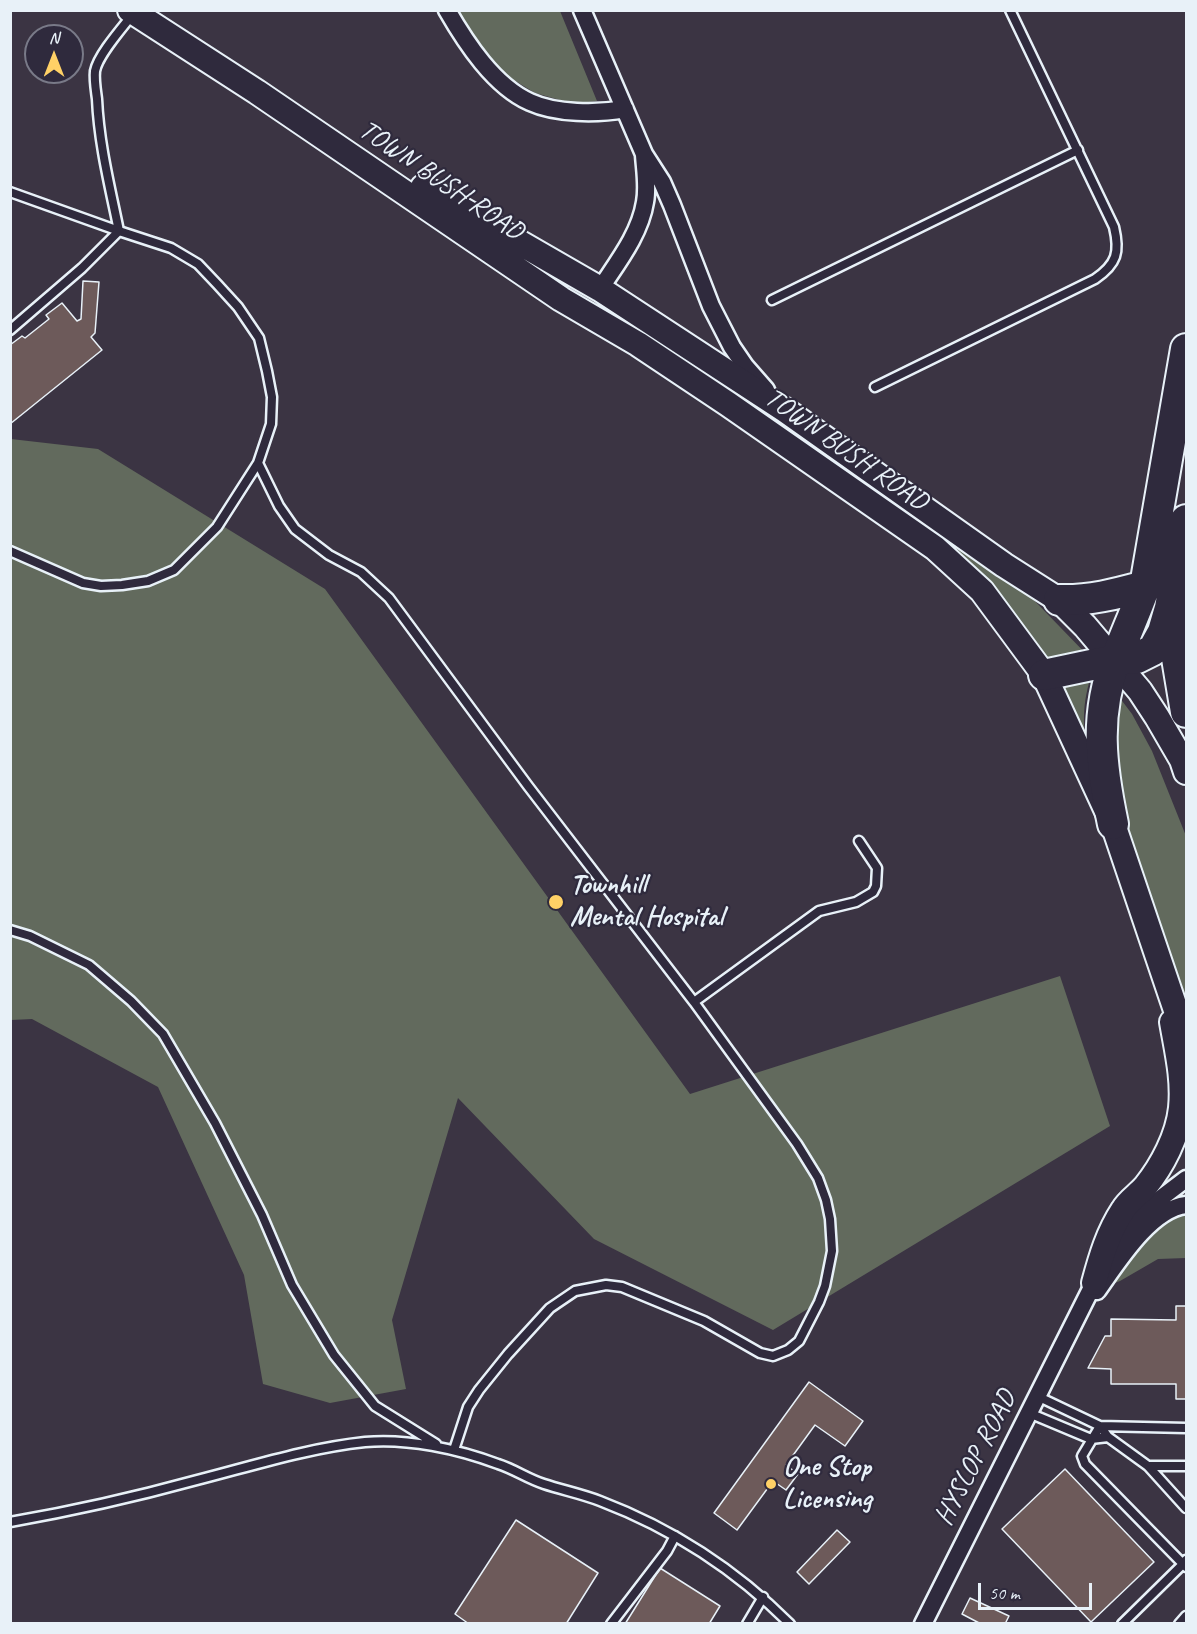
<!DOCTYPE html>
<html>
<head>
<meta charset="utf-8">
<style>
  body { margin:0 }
  #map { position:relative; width:1197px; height:1634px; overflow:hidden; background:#3b3443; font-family:Caveat,sans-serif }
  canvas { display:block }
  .frame { position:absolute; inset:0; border:12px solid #e8f1f8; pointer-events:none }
  .north { position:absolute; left:24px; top:24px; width:60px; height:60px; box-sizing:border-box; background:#2f2a3d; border:2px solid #797a88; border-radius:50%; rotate:0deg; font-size:16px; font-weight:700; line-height:24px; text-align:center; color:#e8f1f8 }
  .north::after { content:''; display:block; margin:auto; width:21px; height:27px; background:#ffd166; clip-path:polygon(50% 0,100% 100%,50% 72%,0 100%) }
  .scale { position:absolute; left:978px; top:1583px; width:114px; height:27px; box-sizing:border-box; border:3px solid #e8f1f8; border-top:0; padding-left:8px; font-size:18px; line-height:21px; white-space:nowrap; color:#e8f1f8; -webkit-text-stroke:4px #2f2a3d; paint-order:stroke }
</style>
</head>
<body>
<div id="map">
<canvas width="1197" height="1634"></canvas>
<div class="frame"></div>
<div class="north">N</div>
<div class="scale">50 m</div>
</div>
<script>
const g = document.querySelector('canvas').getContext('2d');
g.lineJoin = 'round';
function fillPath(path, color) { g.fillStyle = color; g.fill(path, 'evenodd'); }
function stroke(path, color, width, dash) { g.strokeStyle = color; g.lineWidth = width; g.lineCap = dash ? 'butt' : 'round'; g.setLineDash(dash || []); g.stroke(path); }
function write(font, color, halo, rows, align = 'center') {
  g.font = font + ' Caveat,sans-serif'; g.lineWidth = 4.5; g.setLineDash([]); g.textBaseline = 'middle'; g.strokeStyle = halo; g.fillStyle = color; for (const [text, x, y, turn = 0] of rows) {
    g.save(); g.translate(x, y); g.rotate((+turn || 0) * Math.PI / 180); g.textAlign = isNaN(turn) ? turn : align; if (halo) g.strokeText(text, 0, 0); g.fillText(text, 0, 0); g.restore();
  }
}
const green = new Path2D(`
  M451,11H560L597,101L574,104L535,93L504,74L477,47Z
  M11,439L98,449L325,589L690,1094L1060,976L1110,1126L773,1330L594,1239L458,1098L392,1320L406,1389L330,1403L263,1384L244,1275L158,1087L32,1019L11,1020Z
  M867,481L997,569L1030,596L1091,659L1048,667L914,524Z
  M1091,676C1080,711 1084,732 1089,766L1053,686Z
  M1110,685L1132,714L1152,751L1186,836V1012L1104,777Z
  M1186,1212V1258L1158,1259L1120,1281L1107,1286L1119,1264L1165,1217Z`);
const building = new Path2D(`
  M83,281L99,282L95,333L91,337L102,350L10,424V345L22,336L25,338L49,319L46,315L62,303L77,321L81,319Z
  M1176,1306H1186V1399H1176V1384H1111V1369L1088,1368L1105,1336H1111V1319L1176,1320Z
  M809,1382L863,1421L845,1446L815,1425L786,1465L798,1474L786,1490L773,1481L737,1530L714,1513Z
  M1065,1469L1154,1562L1091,1622L1002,1529Z
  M516,1520L598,1573L566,1624H469L455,1614Z
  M837,1530L850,1542L809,1584L797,1572Z
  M660,1568L720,1606L709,1624H625Z
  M970,1598L1009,1616L1005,1624H981L962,1614Z`);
const lane = new Path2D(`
  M10,192L119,231L171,248L198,264L217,284L238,307L259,338L267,371L272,397L271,424L258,463L279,506L295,529L329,555L361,572L389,598L528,786L694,1002L797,1144L818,1178L826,1200L830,1219L832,1251L825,1286L819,1302L799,1341L788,1350L773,1356L760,1353L704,1321L622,1287L606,1285L575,1291L550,1308L508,1354L479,1390L468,1407L454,1450
  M772,300L1078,150
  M10,330L82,268L119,231C110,187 99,144 97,99C96,91 94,80 95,71C98,55 122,28 133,14
  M875,387L1095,279C1117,264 1120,252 1114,227L1010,10
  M10,551L83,583L101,586L122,585L148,581L174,570L217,527L258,463
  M10,930L30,936L89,965L131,1001L163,1034L215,1123L262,1215L292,1285L334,1355L375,1406L436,1444
  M694,1002L819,911L856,902L873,892L876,886L877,868L859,841
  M1037,1396L1100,1426L1108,1437L1148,1466L1186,1508
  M1029,1413L1091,1439L1108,1437
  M1186,1428L1100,1426L1082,1456L1085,1464L1183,1564L1186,1560
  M1148,1466H1186
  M10,1522C73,1511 135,1497 197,1480C252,1466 308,1448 365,1442C407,1438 458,1449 498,1464C514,1469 528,1479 544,1484C562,1490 582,1494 600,1501C671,1528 736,1570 790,1624
  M611,1624L667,1551L675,1536
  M747,1624L763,1597
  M1122,1624L1183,1564L1186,1567
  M1179,1624L1186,1616`);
const street = new Path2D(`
  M447,10C466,43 494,86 530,102C556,114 597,114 625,109
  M582,10L644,154L662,182L672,205L711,306L732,347L745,366L766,390
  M600,289C617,263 640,234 645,202C648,187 645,170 644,155
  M1112,1247L1140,1214L1186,1179
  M1097,1291C1117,1263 1150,1209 1186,1205
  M923,1624L1098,1275`);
const secondary = new Path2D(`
  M130,10L257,92L561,299L638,344L728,404L935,548L982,591L1044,675L1113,824L1186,1040
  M423,187L600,289L785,410L1004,565L1059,600L1085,626L1140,691L1157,717L1182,760L1186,772
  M1094,1283C1101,1257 1108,1233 1123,1210C1128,1201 1138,1195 1145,1187C1162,1166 1178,1136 1181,1108C1184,1079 1177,1051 1172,1022`);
const highway = new Path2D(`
  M1059,600C1089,601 1116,594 1145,586
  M1176,614V652L1186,712
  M1044,675L1115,660L1137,658L1153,650L1163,632L1170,608L1186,520
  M1113,824C1101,767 1094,715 1116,659C1125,635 1136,611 1145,586L1186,349`);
const markers = [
  [556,902,8,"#ffd166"],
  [771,1484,6,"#ffd166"]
];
const streetNames = [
  ["TOWN BUSH ROAD",441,181,34],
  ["TOWN BUSH ROAD",846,450,35],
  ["HYSLOP ROAD",976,1458,-63]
];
const poiNames = [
  ["Townhill",570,886],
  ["Mental Hospital",570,918],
  ["One Stop",783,1468],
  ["Licensing",783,1500]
];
fillPath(green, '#626a5d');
fillPath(building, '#6d5a5a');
stroke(building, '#e8f1f8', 1.5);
stroke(lane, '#e8f1f8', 13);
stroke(street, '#e8f1f8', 21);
stroke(secondary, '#e8f1f8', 28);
stroke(highway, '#e8f1f8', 34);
stroke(lane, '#2f2a3d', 8);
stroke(street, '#2f2a3d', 16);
stroke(secondary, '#2f2a3d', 24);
stroke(highway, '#2f2a3d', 30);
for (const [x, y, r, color] of markers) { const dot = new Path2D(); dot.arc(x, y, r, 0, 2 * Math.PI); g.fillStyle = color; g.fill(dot); stroke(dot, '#2f2a3d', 2); }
write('28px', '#e8f1f8', '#2f2a3d', streetNames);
write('bold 28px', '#e8f1f8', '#2f2a3d', poiNames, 'left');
</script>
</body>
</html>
